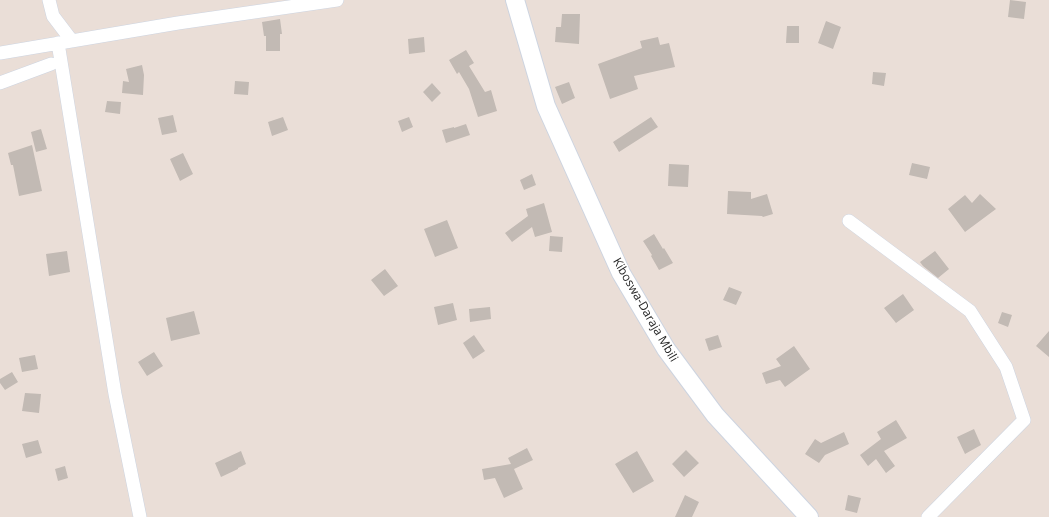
<!DOCTYPE html>
<html>
<head>
<meta charset="utf-8">
<style>
  body { margin:0 }
  canvas { display:block; background:#eaded7 }
</style>
</head>
<body>
<canvas width="1049" height="517"></canvas>
<script>
const g = document.querySelector('canvas').getContext('2d');
g.lineJoin = 'round';
function fillPath(path, color) { g.fillStyle = color; g.fill(path, 'evenodd'); }
function stroke(path, color, width, dash) { g.strokeStyle = color; g.lineWidth = width; g.lineCap = dash ? 'butt' : 'round'; g.setLineDash(dash || []); g.stroke(path); }
function write(font, color, halo, rows, align = 'center') {
  g.font = font + ' "Open Sans",sans-serif'; g.lineWidth = 3; g.setLineDash([]); g.textBaseline = 'middle'; g.strokeStyle = halo; g.fillStyle = color; for (const [text, x, y, turn = 0] of rows) {
    g.save(); g.translate(x, y); g.rotate((+turn || 0) * Math.PI / 180); g.textAlign = isNaN(turn) ? turn : align; if (halo) g.strokeText(text, 0, 0); g.fillText(text, 0, 0); g.restore();
  }
}
const building = new Path2D(`
  M1010,0L1026,2L1024,19L1008,17Z
  M562,14H580L579,44L555,42L556,27H561Z
  M280,19L282,34H280V51H266V36H264L262,22Z
  M826,21L841,27L833,49L818,43Z
  M787,26H799V43H786Z
  M424,37L425,52L409,54L408,39Z
  M658,37L660,45L669,43L675,67L634,76L638,89L610,99L598,64L642,48L640,41Z
  M466,50L474,63L469,66L485,92L491,90L497,111L478,117L469,89L459,72L457,74L449,60Z
  M142,65L144,75L143,95L122,93L123,81L129,82L126,69Z
  M873,72L886,73L884,86L872,84Z
  M235,81L249,82L248,95L234,94Z
  M569,82L575,98L562,104L555,87Z
  M432,83L441,93L432,102L423,92Z
  M107,101L121,102L120,114L105,112Z
  M173,115L177,132L162,135L158,118Z
  M283,117L288,130L272,136L268,122Z
  M409,117L413,127L402,132L398,121Z
  M651,117L658,127L619,152L613,142Z
  M466,124L470,135L446,143L442,130L454,127V128Z
  M41,129L47,149L36,152L31,132Z
  M32,145L42,191L19,196L13,165H11L8,153Z
  M183,153L193,174L180,181L170,159Z
  M912,163L930,167L927,179L909,175Z
  M669,164L689,165L688,187L668,186Z
  M532,174L536,185L524,190L520,180Z
  M728,191L751,192V199L767,194L773,214L763,217L762,216L727,214Z
  M980,194L996,209L965,232L948,209L965,195L972,203Z
  M544,203L552,232L535,237L532,227L512,242L505,233L528,216L526,209Z
  M447,220L458,248L435,257L424,229Z
  M654,234L663,249L664,248L673,263L659,270L651,256L652,255L643,241Z
  M550,236L563,237L562,252L549,251Z
  M67,251L70,272L49,276L46,254Z
  M935,251L949,269L938,278L923,266L920,262Z
  M385,269L398,286L384,296L371,280Z
  M729,287L742,292L736,305L723,300Z
  M903,294L914,310L896,323L884,308Z
  M453,303L457,320L438,325L434,307Z
  M490,307L491,319L470,322L469,309Z
  M194,311L200,334L171,341L166,318Z
  M1002,312L1012,315L1008,327L998,323Z
  M1049,331V357L1036,346Z
  M474,335L485,351L473,359L463,343Z
  M718,335L722,347L709,351L705,339Z
  M794,346L810,369L785,387L780,380L766,384L762,373L781,366L776,359Z
  M154,352L163,366L147,376L138,362Z
  M35,355L38,369L22,372L19,358Z
  M12,372L18,382L5,390L0,383V379Z
  M25,393L41,394L39,413L22,411Z
  M896,420L907,438L884,451L895,466L886,473L876,459L868,466L860,455L881,439L877,432Z
  M974,429L981,445L965,454L957,437Z
  M844,432L849,444L825,455L819,463L805,454L815,439L821,443Z
  M38,440L42,453L26,458L22,444Z
  M527,448L533,460L514,469L523,489L504,498L495,478L484,480L482,469L511,464L508,458Z
  M686,450L699,463L684,477L672,464Z
  M241,451L246,464L238,468V469L221,477L215,463Z
  M637,451L654,481L633,493L615,464Z
  M65,466L68,478L58,481L55,469Z
  M685,495L699,502L692,517H675Z
  M848,495L861,498L857,513L845,510Z`);
const street = new Path2D(`
  M49,0L53,16L72,41
  M58,43L115,394L140,517
  M0,53L178,23L337,0
  M0,83L51,64
  M849,221L970,311L1006,367L1024,420L928,517`);
const secondary = new Path2D(`
  M515,0L546,106L621,273L666,349L715,415L809,517`);
const streetNames = [
  ["Kiboswa-Daraja Mbili",645,310,60]
];
fillPath(building, '#c2bab4');
stroke(street, '#cdd4e0', 14);
stroke(secondary, '#cdd4e0', 20);
stroke(street, '#fff', 13);
stroke(secondary, '#fff', 18);
write('12px', '#272727', '#fff', streetNames);
</script>
</body>
</html>
